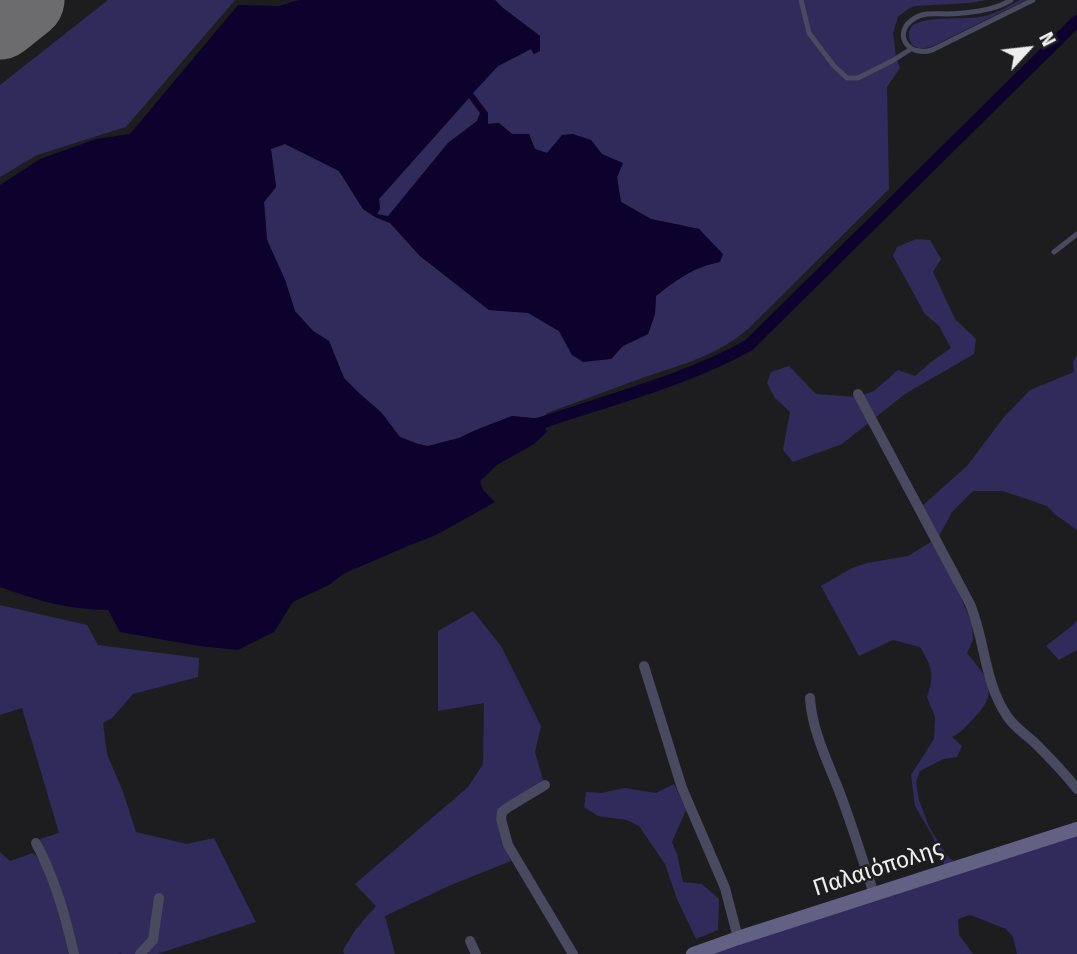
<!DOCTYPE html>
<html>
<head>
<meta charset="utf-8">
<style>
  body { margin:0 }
  #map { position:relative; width:1077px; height:954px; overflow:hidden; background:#1d1d20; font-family:"Fira Sans",sans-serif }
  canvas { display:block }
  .north { position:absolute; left:993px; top:14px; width:70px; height:70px; -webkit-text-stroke:5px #1d1d20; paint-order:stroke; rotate:63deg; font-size:19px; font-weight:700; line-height:28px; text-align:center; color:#eeeeef }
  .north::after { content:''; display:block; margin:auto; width:24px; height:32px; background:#eeeeef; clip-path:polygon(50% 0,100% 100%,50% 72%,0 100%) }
</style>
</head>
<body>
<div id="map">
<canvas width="1077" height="954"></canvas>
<div class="north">N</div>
</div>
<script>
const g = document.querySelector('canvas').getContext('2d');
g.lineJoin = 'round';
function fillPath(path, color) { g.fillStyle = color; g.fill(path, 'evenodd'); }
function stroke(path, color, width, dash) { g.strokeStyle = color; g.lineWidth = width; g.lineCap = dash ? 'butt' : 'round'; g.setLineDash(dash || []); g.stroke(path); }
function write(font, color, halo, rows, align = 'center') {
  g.font = font + ' "Fira Sans",sans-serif'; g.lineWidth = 5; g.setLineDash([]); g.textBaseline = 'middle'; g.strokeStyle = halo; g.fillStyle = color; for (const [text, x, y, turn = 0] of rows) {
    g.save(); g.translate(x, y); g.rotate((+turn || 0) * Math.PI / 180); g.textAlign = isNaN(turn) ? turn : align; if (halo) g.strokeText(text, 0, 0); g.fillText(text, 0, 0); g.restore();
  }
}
const green = new Path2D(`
  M108,0H235L126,127L37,155L0,177V85Z
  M495,0H986L969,3L915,6L908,9L898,17L893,33L896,57L900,68L887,87L889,189L748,329C718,355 681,365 645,377C612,389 580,401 547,413L542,419L512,416L476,430L459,438L428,446L418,444L400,437L390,425L386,418L360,394L344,378L329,341L313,331L295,311L285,280L267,240L264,202L276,187L271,149L285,144L339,171L363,209L375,217L390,223L420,256L489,310L528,312L559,331L572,355L611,359L623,346L648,334L655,314L656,296C676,280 695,266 720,262L699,229L651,219L621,202L617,177L591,140L556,143L547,153L535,149L529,134H512L499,123L488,124V113L472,94L498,66L531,49L534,54L540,51V36L503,8Z
  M1020,0H1026L931,47L920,49L912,45C910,41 907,34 910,29C917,14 969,21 985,16C997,13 1009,6 1020,0Z
  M469,98L480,113L477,121L448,143L388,217L377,214L380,209L379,199Z
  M916,239L930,240L941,259L933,272L955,319L976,339L974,354L905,394L842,444L793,462L783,450L790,412L775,398L767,383L771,372L789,366L816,394L857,397L874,391L898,370L915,376L931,362L951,348L939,326L925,314L893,256L897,247Z
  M1077,355V530L1056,515L1047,506L1003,491H973L952,512L939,536L954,582L972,624L973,640L967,653C988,679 1001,691 973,719C966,726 961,733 952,737L962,746L957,757L943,759L920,771L916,782L919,800L929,827L947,856L966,870L1077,834V954H1017L1013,937L1006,929L970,915L958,919L959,935L973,954H710L949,876L932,835L915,806L911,775L934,739L935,717L927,697C935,675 932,667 920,647L893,640L859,656L821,586L852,568L867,563L908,556L931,542L921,507L967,466L1004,417L1030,390L1074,372L1073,362Z
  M0,605L87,625L98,645L199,658L198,677L133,694L112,718L103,723L107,754L123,792L136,832L187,844L214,838L256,922L157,954H122L121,953L117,954H77L61,889L40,839L59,833L22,708L0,715Z
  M473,611L501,646L541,726L535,752L543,780L496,816L502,842L511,861L451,885L385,916L395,954H344L343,950L356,929L376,906L355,884L468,787L483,764L484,703L438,711V631Z
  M1077,620V650L1059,660L1046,646L1073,625Z
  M674,784L686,810L672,842L677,854L683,882L702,884L719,899L718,930L696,939L677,899L665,864L639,826L627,820L598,816L584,807L586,792L601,793L625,788L656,793Z
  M0,852L10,861L33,853L41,861L50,879L69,954H0Z`);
const water = new Path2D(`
  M299,0H495L503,8L540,36V51L534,54L531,49L498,66L473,93L488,113V124L499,123L512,134H529L535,149L547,153L562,135L573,134L591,140L602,154L623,163L617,178L621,202L651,219L699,229L723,254L720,262C695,266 676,280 656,296L655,314L648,334L623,346L611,359L583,362L572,355L559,331L528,313L489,310L420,256L390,223L375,217L363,209L339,171L285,144L271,149L276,187L264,202L267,240L285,280L295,311L313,331L329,341L344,378L360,394L381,412L400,437L418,444L428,446L459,438L476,430L512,416L542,419L547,432L534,444L497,465L480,481L483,490L495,502L436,535L408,546L343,574L329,585L293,602L274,632L238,650L199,646L120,632L108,610C69,610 36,600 0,587V185L40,159L96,139L130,134L238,5L279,6ZM469,98L480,113L477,121L448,143L388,216L377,214L380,209L379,199Z`);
const canal = new Path2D(`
  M529,426L544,422C612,399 687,380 749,345L1077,21`);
const runway = new Path2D(`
  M0,20L25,0`);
const lane = new Path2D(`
  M801,0L809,33L834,66L847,78H858L892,61L911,49
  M1011,0C993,11 969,13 947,14C937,14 924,12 915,18C892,31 906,58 932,50L1033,0
  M1054,252L1077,234`);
const street = new Path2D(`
  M858,394L970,604C985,640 984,682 1007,716C1014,727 1024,733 1034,742C1049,757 1064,772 1077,789
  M644,666L682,788L725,888L738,938
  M810,698C812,732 829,764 841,796C853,828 863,861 874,894
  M545,785L507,808L502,812L501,819L508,845L573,954
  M36,843C55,879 65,915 74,954
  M470,941L476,954
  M140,954L153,940L159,898`);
const secondary = new Path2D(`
  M693,954L738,938L1077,829`);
const streetNames = [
  ["Παλαιόπολης",878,869,-18]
];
fillPath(green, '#302b5a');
fillPath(water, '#0d022d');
stroke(canal, '#0d022d', 12);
stroke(runway, '#6c6c6e', 79);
stroke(lane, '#49495f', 5);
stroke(street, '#49495f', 10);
stroke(secondary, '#626184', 14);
write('23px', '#eeeeef', '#1d1d20', streetNames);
</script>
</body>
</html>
